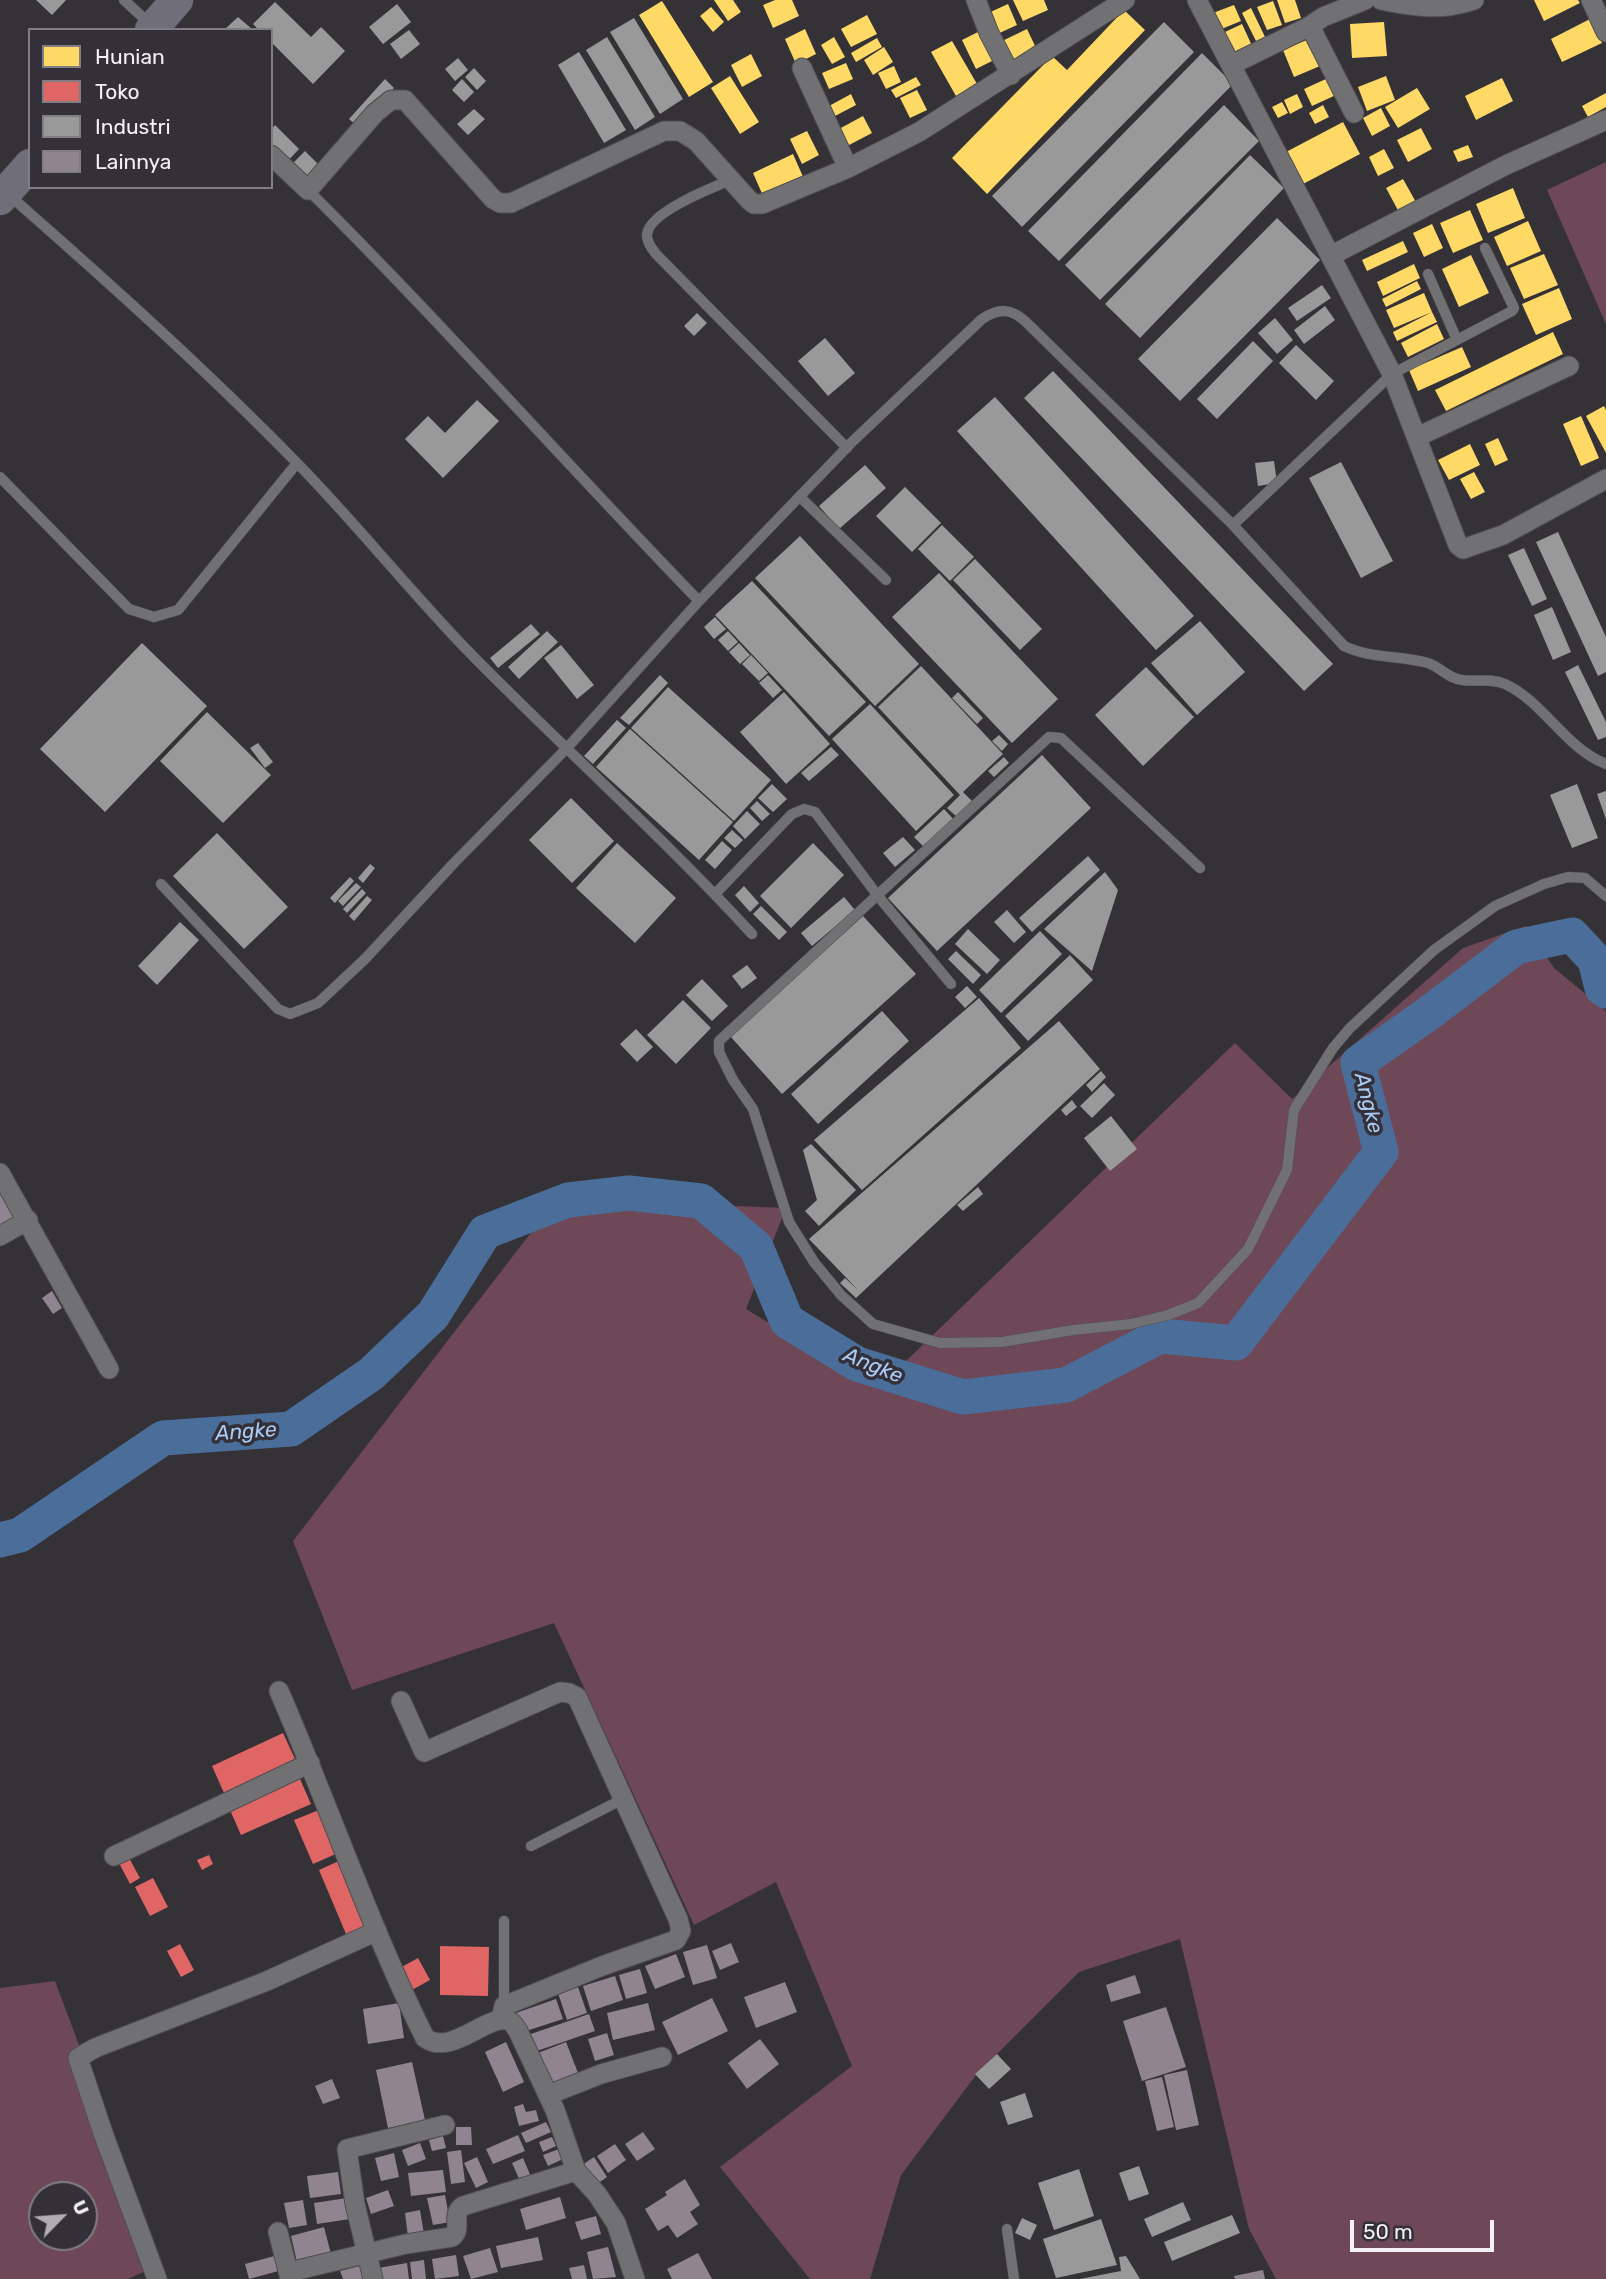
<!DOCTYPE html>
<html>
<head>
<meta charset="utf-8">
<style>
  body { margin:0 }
  #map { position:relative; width:1606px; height:2279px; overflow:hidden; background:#343237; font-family:Rubik,sans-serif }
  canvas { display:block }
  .legend { position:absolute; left:28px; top:28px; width:245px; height:161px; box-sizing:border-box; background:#343039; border:2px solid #807d85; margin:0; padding:9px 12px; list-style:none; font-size:21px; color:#f3f0f7 }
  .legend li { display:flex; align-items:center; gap:14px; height:35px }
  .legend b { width:35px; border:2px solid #807d85 }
  .north { position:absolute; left:28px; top:2181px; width:70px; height:70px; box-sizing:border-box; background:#343039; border:2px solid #807d85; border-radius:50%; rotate:65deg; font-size:19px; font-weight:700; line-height:28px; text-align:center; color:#f3f0f7 }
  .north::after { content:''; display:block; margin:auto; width:24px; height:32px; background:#b0aeb4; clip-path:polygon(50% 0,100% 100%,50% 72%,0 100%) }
  .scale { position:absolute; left:1350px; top:2220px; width:144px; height:32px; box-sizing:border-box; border:4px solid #f3f0f7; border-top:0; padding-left:9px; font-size:21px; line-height:24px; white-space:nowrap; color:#f3f0f7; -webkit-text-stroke:5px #343039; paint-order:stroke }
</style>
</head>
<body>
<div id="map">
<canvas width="1606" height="2279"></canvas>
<ul class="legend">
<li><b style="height:19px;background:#ffd966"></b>Hunian</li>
<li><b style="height:19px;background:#e06666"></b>Toko</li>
<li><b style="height:19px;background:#999"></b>Industri</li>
<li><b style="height:19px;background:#908490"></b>Lainnya</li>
</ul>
<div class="north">U</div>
<div class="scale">50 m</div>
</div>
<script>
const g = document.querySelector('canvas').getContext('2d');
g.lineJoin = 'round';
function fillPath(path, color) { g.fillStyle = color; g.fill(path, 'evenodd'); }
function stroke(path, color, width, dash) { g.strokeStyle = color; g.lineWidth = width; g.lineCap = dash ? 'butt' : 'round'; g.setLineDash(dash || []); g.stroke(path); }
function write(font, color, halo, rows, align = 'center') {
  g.font = font + ' Rubik,sans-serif'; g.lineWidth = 7; g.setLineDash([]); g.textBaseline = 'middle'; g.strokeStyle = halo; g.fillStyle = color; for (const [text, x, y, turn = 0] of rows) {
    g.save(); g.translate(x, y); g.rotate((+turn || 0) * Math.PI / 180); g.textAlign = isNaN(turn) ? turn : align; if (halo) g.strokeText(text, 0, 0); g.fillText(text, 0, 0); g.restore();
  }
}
const green = new Path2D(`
  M1606,162V324L1547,190Z
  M1526,926L1554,968L1606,1011V2279H1276L1249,2229L1180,1939L1079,1972L976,2075L901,2175L870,2279H810L720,2167L852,2066L776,1882L694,1925L554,1623L352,1690L293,1541L557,1199L786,1208L746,1309L877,1389L1235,1043L1292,1099L1463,948Z
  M55,1981L161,2264L128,2279H0V1988ZM42,2195H84V2237H42Z`);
const homes = new Path2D(`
  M714,0H733L741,12L728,21Z
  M775,0H792L799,16L773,28L763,5Z
  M1013,0H1044L1048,10L1023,21Z
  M1277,0H1295L1301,18L1285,23Z
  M1534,0H1578L1580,3L1544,21Z
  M662,1L713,82L689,97L639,15Z
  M1273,1L1282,25L1267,30L1257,7Z
  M1008,4L1017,25L993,36L984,15Z
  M1234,5L1241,21L1219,30L1213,13Z
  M711,7L724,22L713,32L700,16Z
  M1251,8L1267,41L1258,45L1242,13Z
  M1124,10L1145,30L987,194L952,158L1052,56L1067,70Z
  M867,15L877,34L851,47L841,29Z
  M1590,19L1602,43L1562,62L1551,39Z
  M1384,22L1387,56L1352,58L1350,24Z
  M1242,24L1254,50L1237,58L1225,32Z
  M805,29L816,54L796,64L785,39Z
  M1027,29L1038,52L1007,66L996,44Z
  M980,31L994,60L976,69L962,40Z
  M834,37L845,57L832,64L821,45Z
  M877,38L882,47L856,62L851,53Z
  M1309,39L1320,66L1294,77L1283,50Z
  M952,41L977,84L956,96L931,52Z
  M884,47L893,62L873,75L864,60Z
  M751,54L762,76L742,87L731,65Z
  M846,63L853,79L829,89L822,73Z
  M894,66L901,82L886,89L878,73Z
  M730,76L759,122L740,134L711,88Z
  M1386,76L1395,100L1367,111L1358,87Z
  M916,77L921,85L896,98L891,90Z
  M1328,78L1336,95L1312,106L1304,89Z
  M1502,78L1513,101L1476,120L1465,96Z
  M1417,88L1430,109L1398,128L1385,107Z
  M917,90L927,110L910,118L900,98Z
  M1606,93V107L1588,117L1582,106Z
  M851,94L856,105L835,116L829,106Z
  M1297,94L1303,107L1290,114L1284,100Z
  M1282,102L1288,113L1278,118L1272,107Z
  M1323,105L1329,117L1315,124L1309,113Z
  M1381,108L1390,126L1372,136L1363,118Z
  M863,116L872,133L849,145L839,129Z
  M1343,122L1360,154L1303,184L1286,152Z
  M1421,128L1432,149L1408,162L1397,140Z
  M807,131L819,155L802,164L790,139Z
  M1468,145L1473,157L1458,162L1453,151Z
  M1384,149L1394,168L1378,176L1369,157Z
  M793,154L804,179L764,198L753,173Z
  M1403,179L1417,204L1400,214L1386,188Z
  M1513,188L1525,218L1488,233L1476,204Z
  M1470,210L1483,240L1453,253L1440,223Z
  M1528,221L1541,251L1507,266L1494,237Z
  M1432,224L1443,248L1424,257L1413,233Z
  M1403,241L1408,252L1367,271L1362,260Z
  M1544,254L1558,285L1524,299L1510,268Z
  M1471,255L1489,293L1459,307L1442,269Z
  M1414,264L1420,278L1383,296L1377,282Z
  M1417,281L1421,289L1386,307L1382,299Z
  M1559,288L1572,319L1536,335L1522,304Z
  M1424,293L1432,312L1394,328L1386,310Z
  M1432,312L1437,322L1397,341L1393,332Z
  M1437,324L1444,339L1408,357L1401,343Z
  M1553,332L1563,354L1446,411L1435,390Z
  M1462,347L1471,367L1418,391L1409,370Z
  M1604,406L1606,410V453L1586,416Z
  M1581,416L1599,458L1581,466L1563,424Z
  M1498,438L1508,460L1495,466L1485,444Z
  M1470,444L1480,465L1449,480L1438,460Z
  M1474,472L1485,492L1471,499L1460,479Z`);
const shops = new Path2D(`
  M283,1733L295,1759L224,1793L212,1766Z
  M300,1779L311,1804L241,1835L230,1810Z
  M319,1810L338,1853L313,1864L294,1820Z
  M209,1855L213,1864L202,1870L197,1860Z
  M129,1858L140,1878L130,1884L119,1863Z
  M341,1860L370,1924L346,1934L319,1870Z
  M153,1878L168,1907L150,1916L135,1887Z
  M180,1944L194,1970L181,1977L167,1951Z
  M440,1946L489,1947L488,1996L440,1995Z
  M418,1958L430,1980L410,1991L398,1969Z`);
const industry = new Path2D(`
  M36,0H66L52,15Z
  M275,2L311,37L321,27L345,51L313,84L271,42V30H259L253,24Z
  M397,4L411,22L383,44L369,27Z
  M238,17L253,30H224Z
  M634,18L683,99L660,114L610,32Z
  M1164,22L1194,52L1022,227L992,196Z
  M409,30L420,44L401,59L390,44Z
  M607,37L655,117L635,130L586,50Z
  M579,52L626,130L604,143L558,65Z
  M1202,53L1233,84L1059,261L1028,231Z
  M458,58L468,70L455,81L445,69Z
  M474,68L486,81L477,90L465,77Z
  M385,79L394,88L358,127L349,119Z
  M462,79L474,92L464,102L452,90Z
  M1224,105L1259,141L1100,300L1065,265Z
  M474,109L485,119L468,135L457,124Z
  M275,125L299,149L286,163L271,148V130Z
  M305,151L320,166L306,180L291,165Z
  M1250,155L1284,188L1140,338L1105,304Z
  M1277,218L1320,260L1180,401L1138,359Z
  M1322,285L1331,298L1297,321L1288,308Z
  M1325,306L1335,320L1304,344L1294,330Z
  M697,313L707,323L694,336L684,326Z
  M1275,318L1293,340L1277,354L1258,333Z
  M825,338L855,373L828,396L798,361Z
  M1253,341L1273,361L1217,419L1197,399Z
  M1296,345L1334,381L1316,400L1279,363Z
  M1053,371L1333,664L1304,691L1024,398Z
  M995,397L1194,616L1156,650L957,431Z
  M477,400L499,421L443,478L405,439L428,416L445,433Z
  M1274,461L1277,483L1258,486L1255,463Z
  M1341,462L1393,561L1361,578L1309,478Z
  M865,465L886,488L839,529L819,506Z
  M905,487L941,523L912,552L876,516Z
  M942,525L974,557L950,581L918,549Z
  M1558,532L1606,637V672L1598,676L1536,542Z
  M800,536L919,664L875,706L755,578Z
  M1524,548L1547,599L1532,606L1508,555Z
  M975,559L1042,629L1020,650L953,580Z
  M939,573L1058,699L1012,743L892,617Z
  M752,581L866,702L829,736L715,615Z
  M1552,607L1571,652L1553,660L1534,615Z
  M715,617L726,629L714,639L704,627Z
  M1200,621L1245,672L1197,715L1151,663Z
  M531,624L540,634L498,668L490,658Z
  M547,631L558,642L519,679L508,667Z
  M728,631L738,642L728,651L718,640Z
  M142,643L207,706L105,812L40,749Z
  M739,643L750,655L740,664L729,652Z
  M561,645L594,685L577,699L544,658Z
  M751,655L768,673L759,681L742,664Z
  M1578,665L1606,722V737L1598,740L1565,672Z
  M921,666L1003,754L963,792L973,802L958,818L947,808L960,795L878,707Z
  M1146,667L1194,717L1143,766L1095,715Z
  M660,675L668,683L629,725L620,718Z
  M768,675L782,690L773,698L759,683Z
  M668,687L771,780L734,821L631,728Z
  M784,692L830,744L786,784L740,732Z
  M958,692L983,718L977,724L952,698Z
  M870,704L954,795L916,831L832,739Z
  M207,712L271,775L223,823L160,761Z
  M617,720L626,728L593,764L584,756Z
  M630,729L733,822L699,860L596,767Z
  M999,735L1008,744L1002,751L992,741Z
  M258,743L273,762L265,768L250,748Z
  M831,747L839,755L809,781L801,773Z
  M1042,755L1091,808L937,951L888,898Z
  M1004,757L1009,763L994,777L988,771Z
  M772,784L787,799L773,812L758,798Z
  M1577,784L1598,838L1572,848L1550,795Z
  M1606,791V819L1597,794Z
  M571,798L614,841L572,883L529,840Z
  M757,801L770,814L762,821L750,808Z
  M944,809L956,822L927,850L914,837Z
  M747,811L760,824L745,839L733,826Z
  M732,830L743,840L735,848L724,838Z
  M217,833L288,907L244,949L173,876Z
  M903,837L915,850L895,867L883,853Z
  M722,841L732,850L715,869L705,860Z
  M617,843L676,898L635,943L576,888Z
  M813,843L844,875L791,928L760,896Z
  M1088,856L1100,870L1032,932L1019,918Z
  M370,864L375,868L363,883L358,878Z
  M1105,872L1118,890L1092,971L1044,929Z
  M350,877L354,881L335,903L330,898Z
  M356,883L361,887L343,906L338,901Z
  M744,886L759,903L750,912L735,895Z
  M362,889L366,893L347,913L343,909Z
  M367,896L372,900L354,921L349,916Z
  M844,897L855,910L812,946L801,933Z
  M761,906L787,932L779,940L753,914Z
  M1007,910L1026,932L1014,943L994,922Z
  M863,916L916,974L782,1094L730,1036Z
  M180,922L199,940L157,985L138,966Z
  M968,929L1000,960L987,974L955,944Z
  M1040,931L1062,954L1001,1013L979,990Z
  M956,951L981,975L973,984L948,959Z
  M1070,955L1093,980L1028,1041L1005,1016Z
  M747,965L757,978L742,989L732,976Z
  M702,979L728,1006L712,1021L686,995Z
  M967,986L977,997L965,1008L955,997Z
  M979,998L1021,1048L862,1190L814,1140Z
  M683,1000L711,1028L676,1064L647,1035Z
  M882,1011L909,1041L818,1124L791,1094Z
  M1059,1021L1100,1069L856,1298L840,1283L845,1278L858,1290L809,1239Z
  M636,1029L653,1047L637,1062L620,1044Z
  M1101,1071L1106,1077L1092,1092L1086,1085Z
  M1104,1083L1115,1095L1092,1118L1080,1106Z
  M1072,1100L1077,1107L1066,1116L1061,1110Z
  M1111,1116L1137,1149L1110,1171L1084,1138Z
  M811,1144L856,1190L819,1226L805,1211L817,1200L803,1150Z
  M978,1187L983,1194L963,1211L957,1205Z
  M997,2054L1011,2069L989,2089L975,2074Z
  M1025,2093L1033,2117L1008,2125L1000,2102Z
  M1139,2166L1149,2194L1129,2201L1119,2173Z
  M1079,2169L1094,2216L1054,2230L1038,2183Z
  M1183,2202L1191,2220L1152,2237L1144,2219Z
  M1232,2215L1240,2233L1172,2261L1164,2242Z
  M1022,2218L1037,2225L1030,2240L1015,2233Z
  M1101,2219L1117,2265L1056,2278L1043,2239Z
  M1126,2256L1140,2279H1080L1121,2271L1119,2257Z`);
const river = new Path2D(`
  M0,1540L20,1535L163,1438L291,1429L371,1374L433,1315L485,1232L568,1200L629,1193L701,1201L756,1247L787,1321L857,1364L963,1397L1066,1385L1160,1336L1236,1343L1381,1152L1358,1063L1429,1013L1516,947L1572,935L1595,960L1602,988L1606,991`);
const building = new Path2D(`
  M0,1193L17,1224L0,1233Z
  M52,1291L62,1308L53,1314L42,1298Z
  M731,1943L739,1962L720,1970L712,1951Z
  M707,1945L717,1978L693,1985L683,1952Z
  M676,1954L685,1977L655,1989L645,1966Z
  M640,1969L647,1993L626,1999L619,1975Z
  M1135,1975L1141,1993L1111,2002L1106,1985Z
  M615,1976L623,2000L591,2011L583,1986Z
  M785,1982L797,2012L756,2028L744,1997Z
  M578,1987L587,2013L567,2020L558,1993Z
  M712,1998L728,2031L678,2055L662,2022Z
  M556,1999L563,2019L523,2032L516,2013Z
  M399,2003L404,2038L368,2044L363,2009Z
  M648,2003L655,2030L613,2040L607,2013Z
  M1166,2007L1186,2067L1142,2081L1123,2021Z
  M589,2014L595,2031L531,2053L525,2036Z
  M607,2033L614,2055L595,2061L588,2039Z
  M760,2039L779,2064L747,2089L728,2063Z
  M506,2042L524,2082L503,2092L485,2052Z
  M566,2042L580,2078L551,2089L538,2053Z
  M412,2062L425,2120L388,2128L376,2070Z
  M1187,2070L1199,2125L1176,2130L1164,2075Z
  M1162,2077L1174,2127L1157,2131L1145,2081Z
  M332,2079L340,2098L323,2104L315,2086Z
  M523,2104L526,2112L536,2110L539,2121L519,2126L514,2107Z
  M546,2122L551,2132L526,2143L521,2133Z
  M456,2127H471L472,2145H456Z
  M643,2132L655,2149L637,2161L625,2144Z
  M518,2135L525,2151L493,2164L486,2149Z
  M443,2136L446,2148L432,2151L429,2140Z
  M552,2137L556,2146L543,2152L539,2142Z
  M420,2143L426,2159L408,2166L402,2150Z
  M615,2144L626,2160L608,2173L597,2156Z
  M559,2149L563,2159L548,2166L543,2155Z
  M461,2150L465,2182L451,2184L447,2152Z
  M394,2153L399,2177L381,2181L375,2158Z
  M477,2157L488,2182L476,2188L464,2163Z
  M594,2157L607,2177L593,2187L579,2167Z
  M523,2158L532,2179L521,2183L512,2163Z
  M443,2170L446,2192L411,2196L408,2173Z
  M338,2172L341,2194L310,2198L307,2176Z
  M685,2179L700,2205L690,2212L698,2224L677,2238L668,2225L658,2231L645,2209L667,2195L665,2192Z
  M388,2190L394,2206L371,2214L366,2198Z
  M445,2195L450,2222L433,2225L427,2198Z
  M560,2197L566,2218L526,2230L520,2209Z
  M347,2198L350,2219L317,2224L314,2203Z
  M303,2200L307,2225L289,2228L284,2203Z
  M420,2210L424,2234L408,2237L405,2213Z
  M596,2216L601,2234L581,2240L575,2222Z
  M324,2227L331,2254L297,2262L291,2236Z
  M538,2237L543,2260L501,2268L496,2246Z
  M608,2247L616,2277L593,2279L587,2252Z
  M490,2248L498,2272L471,2279L463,2256Z
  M698,2253L712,2279H672L667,2269Z
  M278,2255L282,2270L249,2279L245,2264Z
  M456,2255L459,2276L435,2279L432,2259Z
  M424,2260L426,2279H412L410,2262Z
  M407,2263L409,2279H380L378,2268Z
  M363,2265L367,2279H343L340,2271Z
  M584,2265L587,2279H572L569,2268Z
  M1263,2270L1265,2279H1235L1234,2276Z`);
const lane = new Path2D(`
  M124,0L150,24
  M731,180C711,188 650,212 647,234C646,241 652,249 656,254L847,448
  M308,190C442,323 567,465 699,601
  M9,195C107,281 204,368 296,462C355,522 408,589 467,650C561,746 661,835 752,934
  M1428,274L1457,340
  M0,477L129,609L154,617L178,610L297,463
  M800,497L886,580
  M1233,525L1392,374L1512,311L1514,308L1485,248
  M1200,868L1061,738L1049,737L719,1041V1052L733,1080L753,1109L789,1222L814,1262L841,1295L873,1324L940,1343L1002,1342L1073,1330L1131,1324L1168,1315L1198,1303L1248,1249L1287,1170L1294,1110L1333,1048L1350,1028L1434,950L1495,906L1544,884L1568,877L1585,878L1606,896
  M161,884L278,1009L290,1014L318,1003L365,959L454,863L566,749L699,601L853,441L982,319C999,308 1011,308 1026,322L1233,525L1344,646C1371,659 1400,655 1428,663C1440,667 1449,679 1462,680C1476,682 1491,678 1505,684C1544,702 1565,748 1606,764
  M715,894L792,814L804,809L815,812L878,896L951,984
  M531,1846L623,1799
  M504,2006V1921
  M1007,2229L1014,2279`);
const street = new Path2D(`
  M976,0L989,33L1011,75
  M1197,0L1392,374L1458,545L1463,549L1503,535L1606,479
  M1381,0C1413,7 1442,11 1474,0
  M1591,0L1606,32
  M1231,65L1310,26
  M802,68L848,168
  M1354,113L1310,26L1323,17L1365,0
  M271,155L308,190L375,113L391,100H405L493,199L500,203H511L664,131H680L696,141L749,200L754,204H762L848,168L919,132L1125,0
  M1332,255L1506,165L1606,120
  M1417,437L1569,366
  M0,1173L109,1369
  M0,1236L28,1220
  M279,1691C329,1806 369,1925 425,2038C453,2058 491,2009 511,2022C514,2024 516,2028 518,2031L555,2110L576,2171L597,2194L616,2223L635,2279
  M401,1701L424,1752L560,1692L569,1693L577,1697L678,1919L681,1931L676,1940L602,1966L504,2006L501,2019
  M114,1856L310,1763
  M548,2095L601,2074L662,2057
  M278,2232L290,2279
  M289,2272L406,2244L452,2237C463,2229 450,2215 463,2206L576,2171
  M157,2279L103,2133L78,2058L95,2048L267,1981L377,1931
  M373,2279L355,2204L347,2149L445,2125`);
const primary = new Path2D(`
  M151,30L177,0
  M0,199L30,165`);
const waterNames = [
  ["Angke",1368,1103,76],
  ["Angke",873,1366,22],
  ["Angke",246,1432,-4]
];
fillPath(green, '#6e4857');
fillPath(homes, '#ffd966');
fillPath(shops, '#e06666');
fillPath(industry, '#999');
stroke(river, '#4a6e99', 35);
fillPath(building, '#908490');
stroke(lane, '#504e52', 11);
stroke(street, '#504e52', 21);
stroke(primary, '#504e52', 33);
stroke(lane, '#717073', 10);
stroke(street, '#717073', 19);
stroke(primary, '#706e78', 32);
write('italic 21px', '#a9cbf5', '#343039', waterNames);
</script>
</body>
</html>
